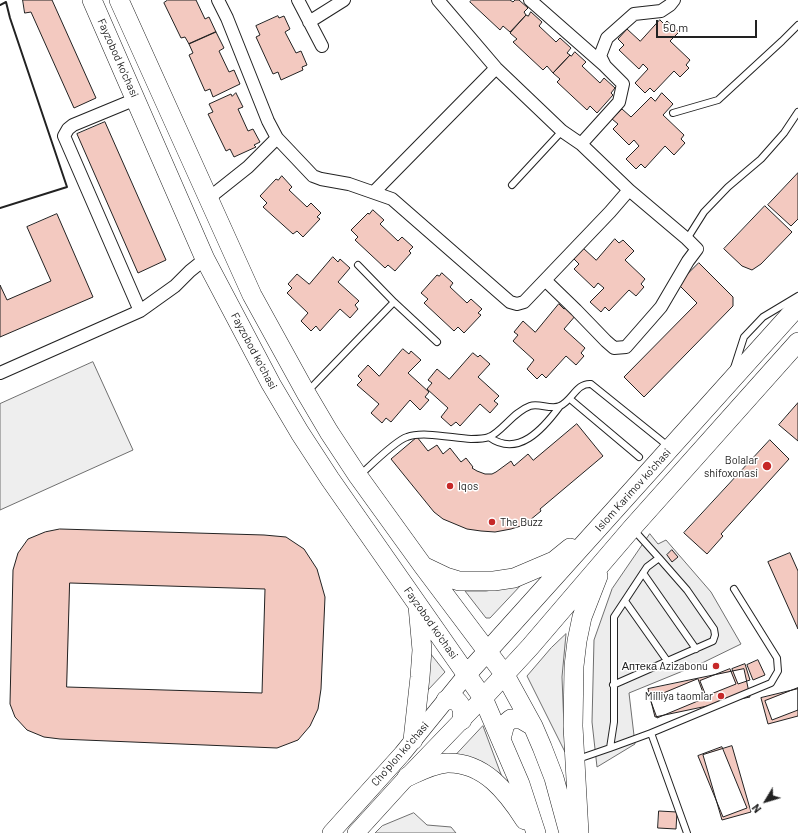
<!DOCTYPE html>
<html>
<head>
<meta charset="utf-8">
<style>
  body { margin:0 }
  #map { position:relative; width:798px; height:833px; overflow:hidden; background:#fff; font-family:Barlow,sans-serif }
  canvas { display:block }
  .north { position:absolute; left:746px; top:781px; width:40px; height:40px; -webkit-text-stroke:3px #fff; paint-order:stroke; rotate:232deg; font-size:11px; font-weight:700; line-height:16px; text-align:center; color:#222 }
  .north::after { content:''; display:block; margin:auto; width:14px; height:18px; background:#222; clip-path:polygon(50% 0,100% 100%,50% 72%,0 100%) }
  .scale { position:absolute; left:656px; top:20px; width:101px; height:18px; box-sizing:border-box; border:2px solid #222; border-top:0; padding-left:5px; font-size:12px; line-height:14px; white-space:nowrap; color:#222; -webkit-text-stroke:3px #fff; paint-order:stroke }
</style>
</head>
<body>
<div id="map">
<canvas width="798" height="833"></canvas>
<div class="north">N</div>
<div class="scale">50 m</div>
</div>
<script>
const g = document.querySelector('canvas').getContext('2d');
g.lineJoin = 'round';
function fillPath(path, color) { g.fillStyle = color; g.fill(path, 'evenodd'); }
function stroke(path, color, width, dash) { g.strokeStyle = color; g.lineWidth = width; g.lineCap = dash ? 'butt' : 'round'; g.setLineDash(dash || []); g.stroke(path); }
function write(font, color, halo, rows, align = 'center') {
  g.font = font + ' Barlow,sans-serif'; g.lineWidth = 3; g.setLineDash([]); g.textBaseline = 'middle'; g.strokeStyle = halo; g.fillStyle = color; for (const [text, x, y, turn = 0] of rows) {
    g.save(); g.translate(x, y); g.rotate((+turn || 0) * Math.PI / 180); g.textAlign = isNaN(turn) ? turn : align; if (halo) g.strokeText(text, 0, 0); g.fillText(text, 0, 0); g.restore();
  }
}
const green = new Path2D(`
  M93,362L133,450L0,510V404Z
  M522,584L490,618H486L465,591H486Z
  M566,634L562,677L565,752L527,676L551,648Z
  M430,653L445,672L428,690Z
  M483,726L502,777C483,761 479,760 455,756Z
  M414,813L427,825L451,827L456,833H375L382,826Z`);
const parking = new Path2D(`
  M650,534L658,544L666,540L711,592L741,644L700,664L629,693L635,744L597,767L592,722L594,640L612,589Z`);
const building = new Path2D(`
  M23,0H52L96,98L74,108L31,12L25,13Z
  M168,0H196L205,19L209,17L216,32L189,44L185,37L181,38L164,3Z
  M472,0H510L513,2L515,0H519L528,8L524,12L526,15L510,32L503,26L500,30L470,2Z
  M531,12L542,22L539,26L556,42L560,38L571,48L567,53L570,55L553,73L547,66L543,70L513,42L517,39L510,33L526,15L528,16Z
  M278,16L279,18L284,16L290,29L285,32L296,53L301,51L307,65L302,67L303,70L281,80L278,72L273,74L256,37L260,35L256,26Z
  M660,20L664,24L667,21L679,32L670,41L690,60L686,65L689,68L680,77L674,71L654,92L650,88L645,93L635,83L648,69L643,64L639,69L619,50L624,45L618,39L627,29L640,41Z
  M216,32L224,48L219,51L229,72L234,70L240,84L213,97L210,89L205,91L189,55L193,53L189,44Z
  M575,52L586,62L582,66L600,83L604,78L615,88L611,93L613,95L597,113L590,106L587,110L557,82L560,79L553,73L570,55L571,56Z
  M236,93L243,107L238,109L248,131L253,129L260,142L254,145L256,147L234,157L230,149L226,151L208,114L213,112L209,104L231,94L232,96Z
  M662,93L673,104L663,115L684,135L681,139L685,143L674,155L665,146L645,168L641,164L636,169L626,159L639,146L634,140L629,145L613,129L618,124L612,119L622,109L631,117L651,97L655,101Z
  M105,122L166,260L138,273L77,134Z
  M798,173V219L791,226L768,205Z
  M282,176L292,187L289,190L307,207L311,203L321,213L317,217L320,219L303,237L297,231L293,234L263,207L267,203L260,196L276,179L278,180Z
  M765,206L792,232L761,264L752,270L742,266L724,249Z
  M373,210L384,220L380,224L398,241L402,237L413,247L409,251L411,253L395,271L388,265L385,268L355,240L358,237L351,230L368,213L369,214Z
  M57,214L93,297L0,337V285L7,300L51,281L27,227Z
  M615,239L619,243L623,240L634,251L625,260L645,279L641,284L644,287L636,296L629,290L609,311L605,307L601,312L590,302L604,288L598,283L594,288L574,269L579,264L573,258L583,248L596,260Z
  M333,257L338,262L340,259L350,268L338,282L359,301L355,305L358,309L350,318L340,309L320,331L316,326L311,331L301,321L308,313L287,293L292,288L288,284L297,274L309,284Z
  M699,263L733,297V306L644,397L624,377L697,303L678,284Z
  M442,273L453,283L450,287L467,303L471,299L482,309L478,313L481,315L464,333L458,327L454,331L424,303L428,299L421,293L437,275L439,276Z
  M559,304L564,309L567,307L576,315L564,329L585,348L581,353L584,356L576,365L566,356L546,378L542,374L537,379L527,369L534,360L513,341L518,335L514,332L523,321L535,332Z
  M403,349L409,354L411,351L421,360L408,373L429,392L425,397L429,400L420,410L410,400L391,422L386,418L382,423L371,413L379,404L357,385L362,380L358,376L368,365L379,376Z
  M473,353L478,357L480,355L490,364L478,377L499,396L494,401L498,404L490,413L480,404L460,426L456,422L451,426L441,417L448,408L427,389L432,383L428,380L437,369L449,379Z
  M798,403V441L779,425Z
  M577,424L603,456L540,509L541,511L524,525L511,529L495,532L481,531L467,529L443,519L434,512L391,459L417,437L428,451L437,445L443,454L450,448L461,462L466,458L473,467L472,468L477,471L485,474H492L496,472L511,461L514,466L528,454L533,460Z
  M770,440L789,459L721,534L723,536L707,554L684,533Z
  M60,529L264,535L286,537L304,549L317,569L325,597L321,689L318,709L310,726L298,740L277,748L60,739L44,737L27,730L15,717L10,704L13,570L18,553L28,539L45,532ZM70,583L265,589L262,693L67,687Z
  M672,550L678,557L672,562L667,555Z
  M790,553L798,571V629L768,562Z
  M758,660L765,675L753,680L747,665Z
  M745,664L750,680L738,684L732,669Z
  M730,669L736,684L706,696L700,681Z
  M744,669L750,697L655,717L648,689Z
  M698,679L705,698L657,718L650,699Z
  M798,688V710L772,720L765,701Z
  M798,689V716L768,724L761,698Z
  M732,746L751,812L722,820L703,755Z
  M722,747L747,808L723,817L698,756Z
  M659,811L677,812L676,829L658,828Z`);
const service = new Path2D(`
  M673,113L718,100L782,41L798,25
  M512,185L562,131
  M687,239L704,212L728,187L761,159L784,133L798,112
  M358,265L394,302
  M734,368L744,337L763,317L798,296
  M307,392L394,302L437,342
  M570,399L639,457
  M489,437C518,458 543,429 560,406
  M360,475C370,466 396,440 407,437C423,431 452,438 471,439C476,439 484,439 489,437C502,432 513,412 530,406C539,403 551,410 560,406C573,400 576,383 591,384L668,446
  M643,573L696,649
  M625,601L668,662
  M613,685L713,641L715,635L714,629L687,590L659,558
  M651,733L771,683L778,671L777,658L734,589
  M610,748L651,733L687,833
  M578,759L610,748L614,722V617L647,567L659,558L633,529`);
const minor = new Path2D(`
  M218,0L227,18L268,121L277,138L313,176L321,179L349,184L392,199L510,302L517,304L524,302L610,212L629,190L581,144L562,131L496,68L438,0
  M298,0L322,46
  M530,0L604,65
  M309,22L344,0
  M136,99L73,125L68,129L64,136L140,311
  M581,144L619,102L623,84L605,66L600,56L607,38L634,14L661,11L670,5L674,0
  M374,192L496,68
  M209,198L248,167L277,138
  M546,281L576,310L606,341L614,348L626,347L661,307L688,261L697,249L687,239L629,190
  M0,373L140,311L175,286L190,271L205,259`);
const secondary = new Path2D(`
  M331,833L402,754L467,674
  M356,833L407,777L483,698`);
const primary = new Path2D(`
  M92,0L205,259L271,384L300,433L330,479L483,698L520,784L536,833
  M119,0L252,295L306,393L329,432L358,476L423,566L505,675L533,726L542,747L554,778L569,833
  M425,567L446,577L459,581H494L514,578L554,561L570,548
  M467,674L798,306
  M483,698L530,647L632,528L798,342
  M446,700H456C463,707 463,711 462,720
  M501,739L505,724L511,719H521L533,726
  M413,740L420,677L422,650L418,606
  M407,777C420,771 433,764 447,763C484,762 507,792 525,820
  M579,833L573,726L574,666L577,641L582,617L598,576`);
const wall = new Path2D(`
  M0,5L6,2L10,18L67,187L0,208`);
const markers = [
  [767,466,5,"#c62828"],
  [450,486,4,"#c62828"],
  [492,522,4,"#c62828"],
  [716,666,4,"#c62828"],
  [721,696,4,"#c62828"]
];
const streetNames = [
  ["Fayzobod ko'chasi",118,58,66],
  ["Fayzobod ko'chasi",254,351,62],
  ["Islom Karimov ko'chasi",633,490,-48],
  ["Fayzobod ko'chasi",431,623,55],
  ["Choʻplon koʻchasi",400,754,-49]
];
const poiNames = [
  ["Bolalar",758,460],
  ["shifoxonasi",758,473],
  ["Iqos",458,486,"left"],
  ["The Buzz",500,522,"left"],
  ["Аптека Azizabonu",708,666],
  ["Milliya taomlar",713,696]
];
fillPath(green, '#eee');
stroke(green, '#6f6f6f', 1);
fillPath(parking, '#ededed');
stroke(parking, '#6f6f6f', 1);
fillPath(building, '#f3c9c0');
stroke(building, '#222', 1);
stroke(service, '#222', 8);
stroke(minor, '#222', 14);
stroke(secondary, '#222', 18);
stroke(primary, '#222', 20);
stroke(service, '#fff', 6);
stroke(minor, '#fff', 12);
stroke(secondary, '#fff', 17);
stroke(primary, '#fff', 19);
stroke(wall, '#222', 2);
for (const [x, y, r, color] of markers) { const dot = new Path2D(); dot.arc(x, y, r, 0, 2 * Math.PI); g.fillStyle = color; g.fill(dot); stroke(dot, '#fff', 1.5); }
write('11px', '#222', '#fff', streetNames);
write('11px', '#222', '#fff', poiNames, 'right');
</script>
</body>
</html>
